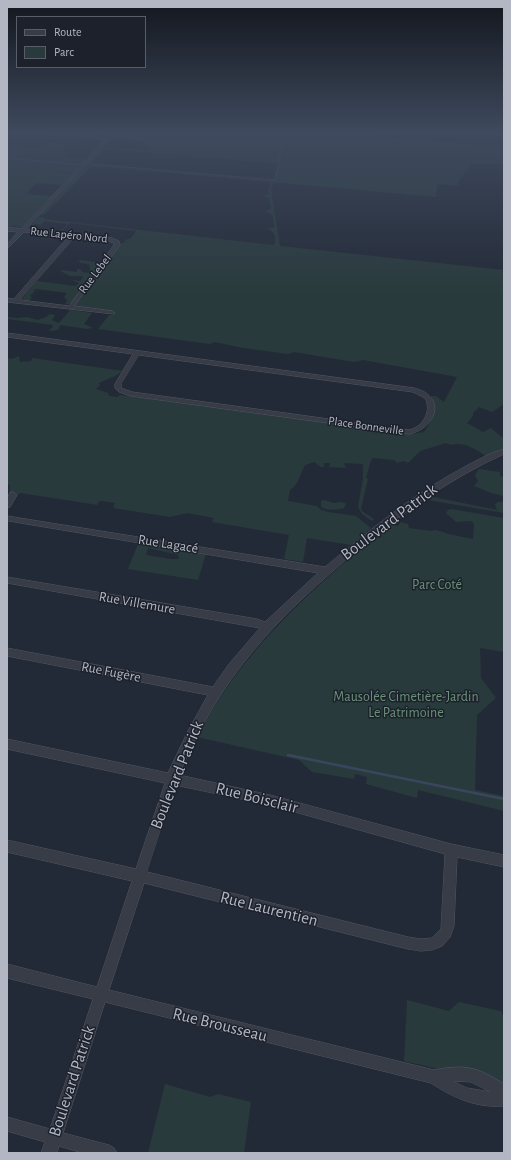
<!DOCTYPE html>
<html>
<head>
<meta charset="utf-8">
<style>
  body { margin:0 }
  #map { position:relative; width:511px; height:1160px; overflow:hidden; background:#232a37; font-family:"Alegreya Sans",sans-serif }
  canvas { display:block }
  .frame { position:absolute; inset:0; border:8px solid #b2b7c3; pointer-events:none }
  .legend { position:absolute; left:16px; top:16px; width:130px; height:52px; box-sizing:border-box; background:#1c212c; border:1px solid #585d68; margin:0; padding:5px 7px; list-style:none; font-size:12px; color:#b2b7c3 }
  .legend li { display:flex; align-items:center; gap:8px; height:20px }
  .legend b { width:20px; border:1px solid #585d68 }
</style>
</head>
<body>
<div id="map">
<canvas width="511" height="1160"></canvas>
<div class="frame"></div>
<ul class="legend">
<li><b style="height:5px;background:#373c47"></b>Route</li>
<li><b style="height:11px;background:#293a3c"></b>Parc</li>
</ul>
</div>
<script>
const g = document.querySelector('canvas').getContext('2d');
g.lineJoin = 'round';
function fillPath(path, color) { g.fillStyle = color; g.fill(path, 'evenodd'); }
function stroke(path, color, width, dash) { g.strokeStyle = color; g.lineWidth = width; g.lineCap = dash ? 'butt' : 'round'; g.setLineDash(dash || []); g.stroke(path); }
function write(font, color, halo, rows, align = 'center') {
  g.font = font + ' "Alegreya Sans",sans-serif'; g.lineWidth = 3; g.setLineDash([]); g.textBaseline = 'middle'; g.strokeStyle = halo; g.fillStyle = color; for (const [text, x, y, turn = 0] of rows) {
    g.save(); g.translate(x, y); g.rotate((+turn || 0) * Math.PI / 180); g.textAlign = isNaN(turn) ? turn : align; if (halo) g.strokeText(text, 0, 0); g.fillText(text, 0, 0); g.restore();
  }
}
const green = new Path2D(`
  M118,133H340L504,147V165L472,164L457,183L459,186L439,184L437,186L436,197L283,183H274L271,189L280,246L504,270V404L492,412L479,407L473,413V416L467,423L483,432L491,428L504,439V448L486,456C475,449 464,441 451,445L446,443L420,451L408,463L404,461L397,463L394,460L373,458L371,460L366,478L368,479L361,508L362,511L374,519L372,521L362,514L358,507L363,478V464L344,463L346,468L329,467L330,463H324V467H321L314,462L305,465C300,473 299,485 290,490L288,501L317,506L321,510L328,512L356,516L371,528L351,545L307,538L303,562L284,559L289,535L212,522L214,518L187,513L170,517L113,508L115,503L102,501L98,502V505L20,493L18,495L9,493L10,485L7,484V358L12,359L19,356L20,362L31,361L32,358L123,371C115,377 107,379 99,383L100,385L96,389L108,393L109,396L117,397L121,395L413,434L424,432C432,422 437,408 431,396H436L444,402L457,377L363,360L354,362L294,352L288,354L243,348L215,342L210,344L98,329L109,315H113L115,312L75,306V305L120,244L125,242V240L131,238L136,231L70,223L60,233L67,224L44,221L41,225L35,224L33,226L34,228L42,229L41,230L28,229L39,217H44V219L273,245L275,243C275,236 276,232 267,229L274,227L273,216L265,211L271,209L269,198L263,196L269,194L268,188L271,184L269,182L92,166L44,215H40L104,147L149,150L151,148L144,145V141L113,138ZM105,149L275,163L278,164L273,179L268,180L93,164L92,162Z
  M44,141L69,145L62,149L63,150L91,152L68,151L65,154L67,157L87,159L74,173L54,171L72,174L62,185L36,183L26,194L51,196L22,227L15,228L18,225L7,227V146L46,149L49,144L40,142Z
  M80,260L94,262L98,264C93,274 90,279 81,286L84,287L72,303L65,305L67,300L64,297L67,293L37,289L33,290L35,291L30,296L32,297L29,301L22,299L37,281L76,286L79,283L71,280L80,281L83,277L82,276H70L60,271L63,270L77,272V269H80L83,272L88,273L90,270L89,264L81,263L78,261Z
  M70,310L92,313L84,324L93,328L87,329L60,325L59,329L53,331L48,330L52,328L53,325L7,319V317L17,318L27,317L38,320L46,317L50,314L55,315L52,320L58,323L60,322Z
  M479,469L500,472V476L504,477V496L491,493L474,486L478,481L475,475Z
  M428,496L497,510L495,504L498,502H504V513L433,501L426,498Z
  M324,500L334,503L339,502L346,503L344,508C337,510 328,511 321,507V501Z
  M451,509L504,518V652L480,648L481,678L496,698L477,715L475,790L504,796V811L418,790L417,798L366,784L367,777L355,774L354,779L312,772L299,760L197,737C243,648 314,588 390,524L398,526L400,522L408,524L409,528L431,531L435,530L443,532L448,534L473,539L474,525L472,521L456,522L446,513L448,510Z
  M138,544L206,554L198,580L128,569ZM148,548L178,555L179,559H171L146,555Z
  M407,1000L449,1011L459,1002L501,1011L504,1017V1085L497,1083L482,1072L460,1067L439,1069L404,1061Z
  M165,1084L210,1097L218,1094L251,1102L244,1153H148Z`);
const streamFar1 = new Path2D(`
  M7,158L80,165
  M91,164L275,180
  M276,178L284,133`);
const stream = new Path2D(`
  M288,755L504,799`);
const minor = new Path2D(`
  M34,133H57L107,138L111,133H116L26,229L112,238L119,241L120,245L74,306L112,311L115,313L114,314L7,302V298L14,299L68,237L24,232L7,249V244L18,232L7,231V227L21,229L105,140ZM74,238L111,242L114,243V245L69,306L20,300Z
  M7,333L414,388C447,396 437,428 409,434L131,396L119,392L115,388V384L133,354L7,337ZM139,355L413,392L425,398C432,411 423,427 409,430L132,392L121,388V384Z
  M504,449V454C451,478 405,511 360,548C278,616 220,675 179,775L270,795L451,844L504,855V867L457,857L454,926L450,937L442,946L432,950L421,951L408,949L144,883L109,990L434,1070C466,1064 477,1067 504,1084V1106C476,1108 454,1098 431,1083L105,1002L63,1133L109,1145L114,1148L117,1153H83L59,1146L57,1153H41L45,1142L7,1131V1117L50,1129L93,999L7,978V964L97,987L132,881L7,852V840L136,869L165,783L7,749V739L168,773L188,731L208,695L7,656V648L213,687L229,664L260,628L7,583V577L257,619L265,622L318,573L9,521L7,520V516L325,567C370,530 416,492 468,465C480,459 492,452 504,449ZM175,785L270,805L445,854L441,929L432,938L421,939L408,937L147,872ZM453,1081L471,1082L491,1092L467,1088Z
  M13,492L17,495L10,507L7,508V498L10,493Z`);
const farStreetnames = [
  ["Rue Lapéro Nord",69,235,6],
  ["Rue Lebel",95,274,-53],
  ["Place Bonneville",366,426,8]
];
const streetNames = [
  ["Rue Lagacé",168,544,9],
  ["Rue Villemure",137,603,10],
  ["Rue Fugère",111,672,11]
];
const parkNames = [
  ["Parc Coté",437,585],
  ["Mausolée Cimetière-Jardin",406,697],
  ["Le Patrimoine",406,713]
];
const nearStreetnames = [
  ["Boulevard Patrick",389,522,-37],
  ["Boulevard Patrick",177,775,-68],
  ["Rue Boisclair",257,798,14],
  ["Rue Laurentien",269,909,14],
  ["Rue Brousseau",220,1025,14],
  ["Boulevard Patrick",72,1081,-72]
];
fillPath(green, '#293a3c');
stroke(streamFar1, '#3a465e', 1);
stroke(stream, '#3a465e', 2.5);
stroke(minor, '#525762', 1);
fillPath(minor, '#373c47');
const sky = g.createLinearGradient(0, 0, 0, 296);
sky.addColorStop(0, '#13171e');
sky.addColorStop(0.45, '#3f4a5e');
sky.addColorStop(1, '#3f4a5e00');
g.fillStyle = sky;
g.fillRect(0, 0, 511, 296);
write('12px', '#b2b7c3', '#1c212c', farStreetnames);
write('14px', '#b2b7c3', '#1c212c', streetNames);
write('14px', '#6b9278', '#1c212c', parkNames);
write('17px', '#b2b7c3', '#1c212c', nearStreetnames);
</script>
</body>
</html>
